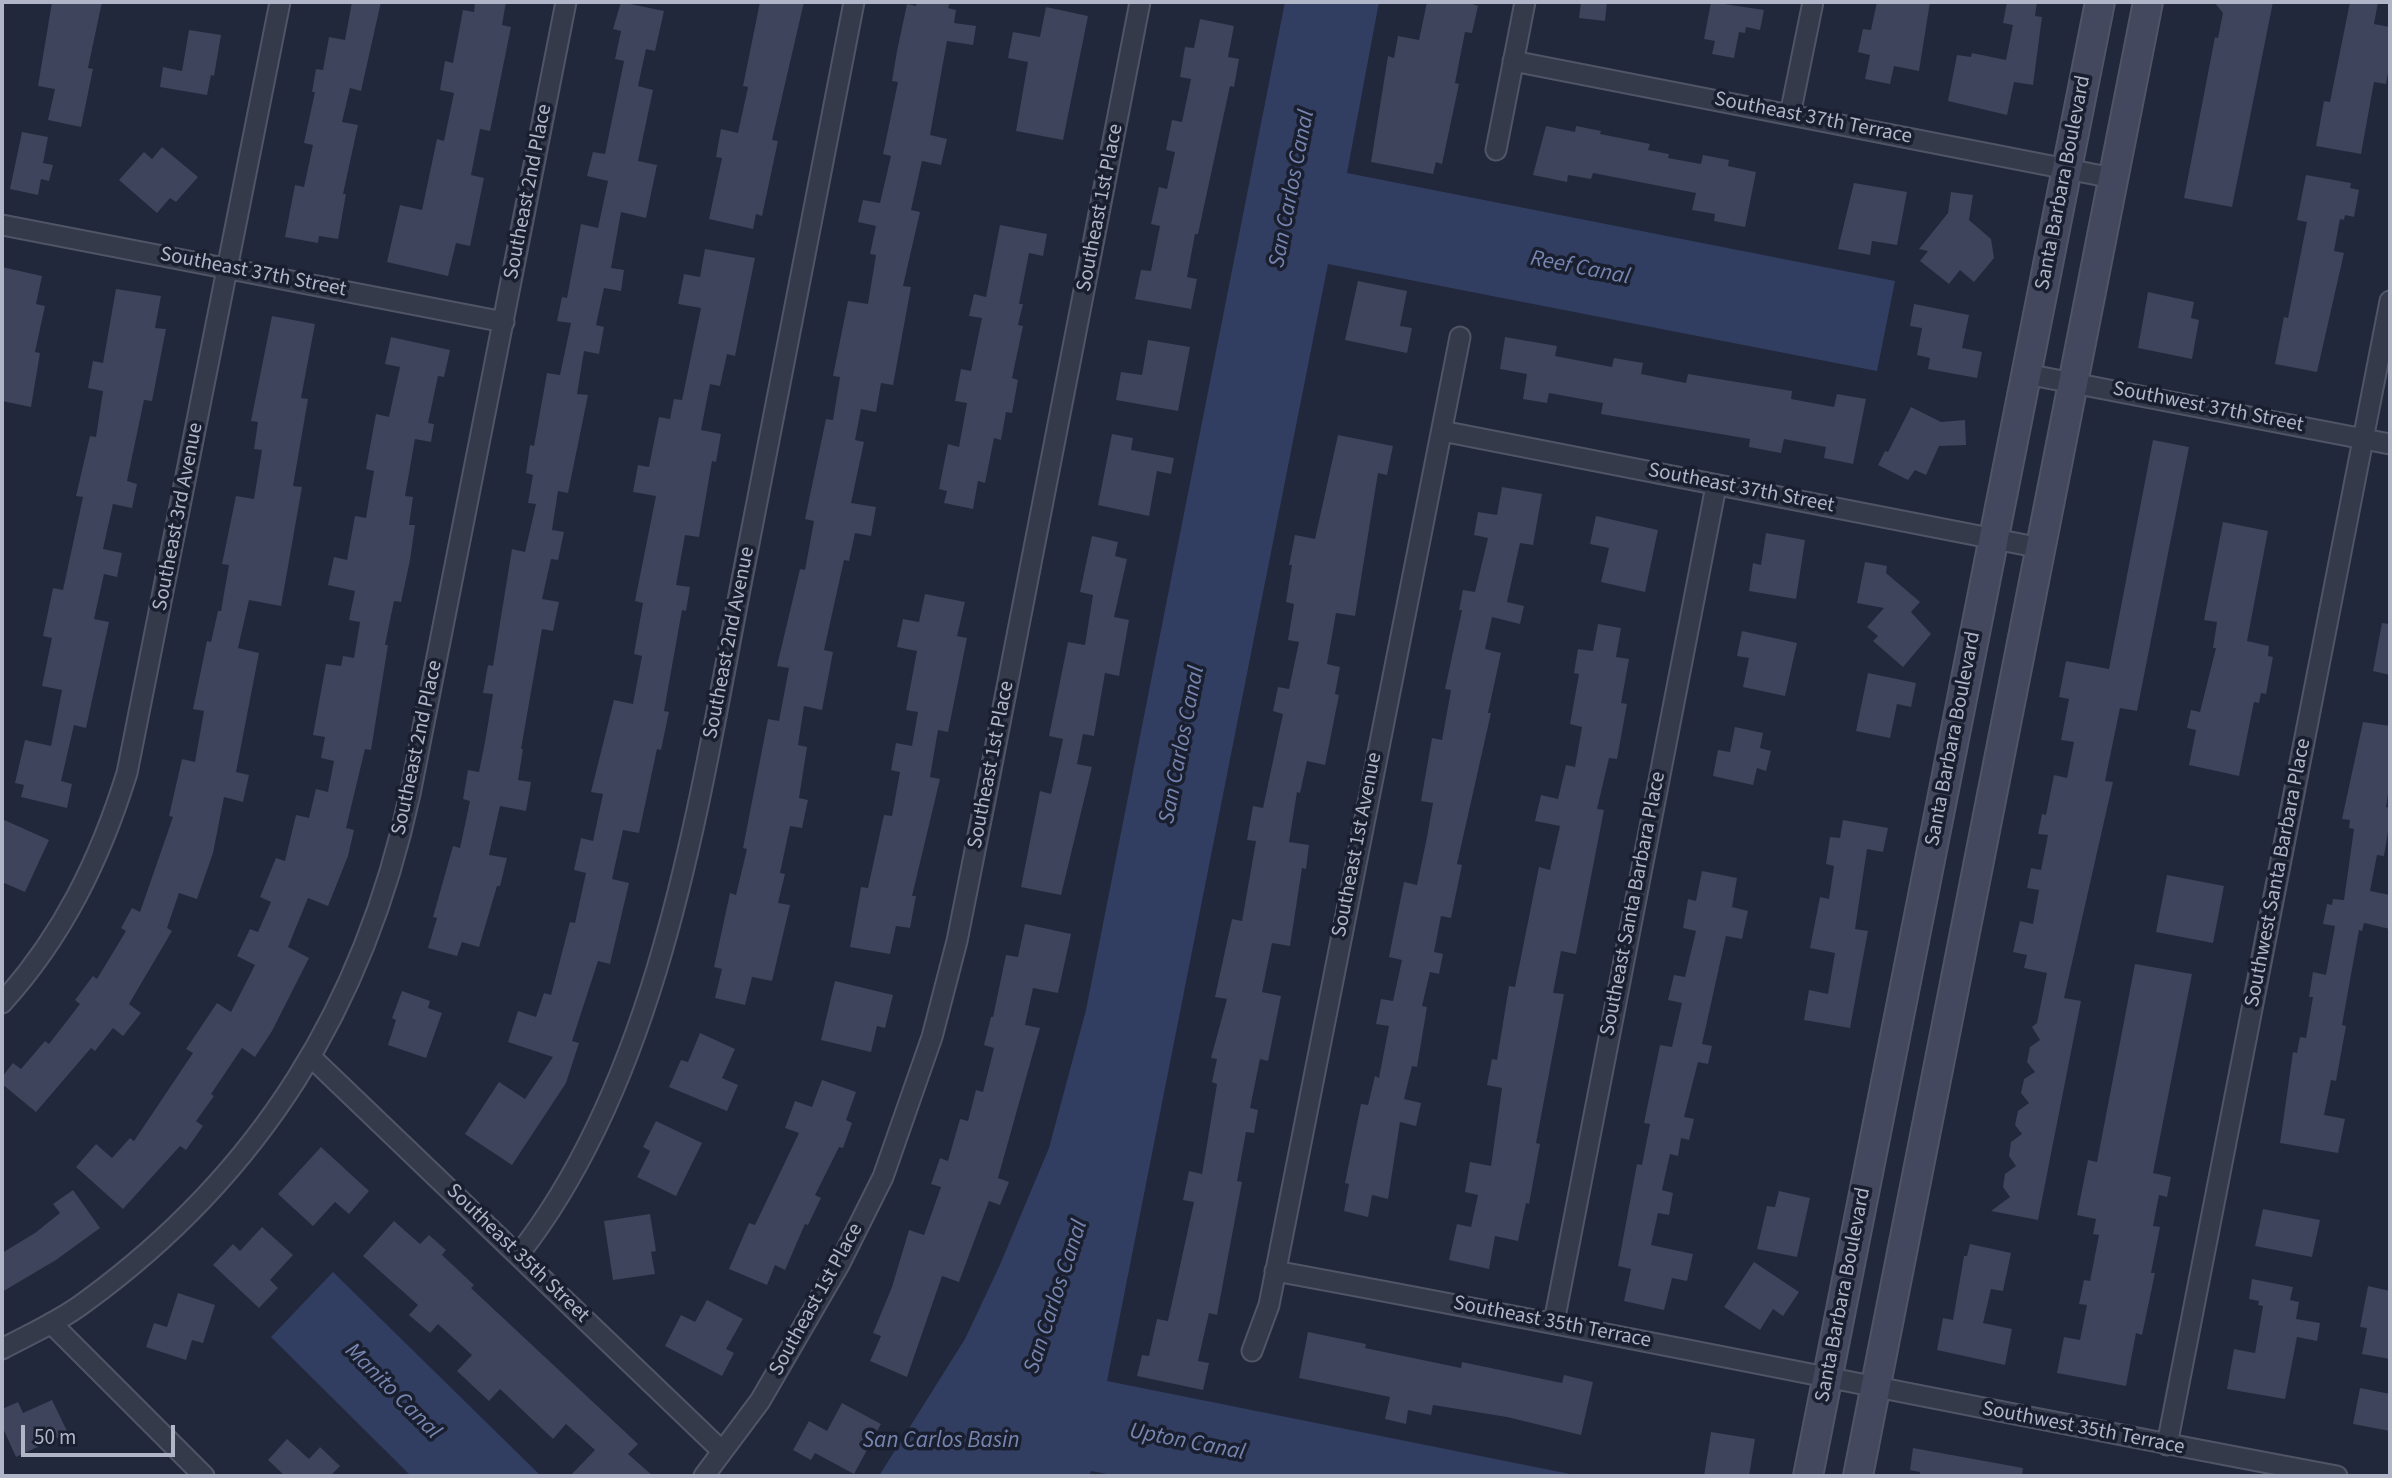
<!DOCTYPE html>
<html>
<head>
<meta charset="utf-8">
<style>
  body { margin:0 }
  #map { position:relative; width:2392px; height:1478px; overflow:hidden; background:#21283b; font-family:"Source Sans 3",sans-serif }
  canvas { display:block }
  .frame { position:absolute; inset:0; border:4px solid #b0b5c7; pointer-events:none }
  .scale { position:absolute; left:21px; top:1425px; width:154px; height:32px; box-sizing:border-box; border:4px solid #b0b5c7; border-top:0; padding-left:9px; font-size:21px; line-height:24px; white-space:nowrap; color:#b0b5c7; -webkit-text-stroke:5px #1a1f30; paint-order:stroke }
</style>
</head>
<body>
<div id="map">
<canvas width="2392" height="1478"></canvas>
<div class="frame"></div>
<div class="scale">50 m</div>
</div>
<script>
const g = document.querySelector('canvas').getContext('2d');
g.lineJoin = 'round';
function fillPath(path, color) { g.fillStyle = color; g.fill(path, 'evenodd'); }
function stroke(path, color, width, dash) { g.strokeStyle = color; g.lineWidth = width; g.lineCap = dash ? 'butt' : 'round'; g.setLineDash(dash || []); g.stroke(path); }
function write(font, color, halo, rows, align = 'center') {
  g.font = font + ' "Source Sans 3",sans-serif'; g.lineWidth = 7; g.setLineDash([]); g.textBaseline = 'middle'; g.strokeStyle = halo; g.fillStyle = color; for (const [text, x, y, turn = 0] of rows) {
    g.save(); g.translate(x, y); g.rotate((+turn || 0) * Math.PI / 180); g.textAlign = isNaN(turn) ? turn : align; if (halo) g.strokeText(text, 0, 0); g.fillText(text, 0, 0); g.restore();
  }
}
const water = new Path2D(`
  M1285,2H1379L1347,173L1895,281L1877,371L1328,264L1107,1381L1580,1476H1118L1091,1471L1089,1476H879L965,1339L999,1267L1049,1148L1086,1010Z
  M333,1272L541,1476H411L271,1337Z`);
const building = new Path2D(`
  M52,2H102L88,68L93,69L81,127L48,120L55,89L38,86Z
  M352,2H381L361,91L350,88L342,122L358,125L343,194H346L338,239L319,236L318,243L285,237L295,185L304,187L313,145L304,143L315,92H312L316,69L323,70L329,37L345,40Z
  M475,2H506L502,25L511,27L490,131L480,129L471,175L484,178L470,246L456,243L448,276L387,262L400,205L422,210L437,139L444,141L454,93L440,90L445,61L453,63L463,10L474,12Z
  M621,2L664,11L655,51L646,49L638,86L653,90L638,161L657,165L646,218L621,212L611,268L624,270L621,291L604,288L596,325L604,327L599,354L584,351L577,394L588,395L568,493L558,491L552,530L564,532L558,560L551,559L542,599L559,602L553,631L542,629L521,749H523L518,780L531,782L526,811L500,806L489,855L507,858L500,886H497L479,947L462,942L457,956L428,948L437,918L433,917L453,846L460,848L470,801L463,799L468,770L479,772L485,742L493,694L483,693L488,665L493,666L512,549L525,552L536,504L528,503L533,475L526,473L530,445L534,446L547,373L560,375L571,323L557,321L562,297L567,298L581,224L598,228L608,181L587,176L593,152L605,154L624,61L615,59L621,31L613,29Z
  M760,2H804L772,140L778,141L762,216L756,214L753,229L709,219L722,158L716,157L721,129L738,133L748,87L743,86Z
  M917,2H950L948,8L956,10L954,23L976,26L973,45L947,41L930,135L947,139L941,165L922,161L911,210L920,212L903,286L911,287L893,385L881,383L876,412L861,409L855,440L864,442L851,503L876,507L871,536L855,533L849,561L844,560L824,650L833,652L822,710L804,706L798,745L807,747L799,798L808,800L802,828L790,826L780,873L785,874L778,903L790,905L772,981L752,977L745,1005L715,998L722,969L714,967L730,893L736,895L747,849L743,848L768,719L779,721L789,668L777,666L800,569L805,570L814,521L805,519L826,419L833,420L840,377L833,376L848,301L868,304L876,255L870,254L876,226L858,222L863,200L880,203L891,156L883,154L898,82L892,81L897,51L907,4L916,6Z
  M1427,2H1467L1478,6L1472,33L1465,32L1455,83L1459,84L1442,164L1436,162L1433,174L1371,162L1388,56L1394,58L1398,36L1419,40Z
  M1581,2H1607L1605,21L1579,18Z
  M1711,2L1764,10L1760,30L1746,27L1745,33L1739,32L1734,58L1712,54L1715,41L1704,39Z
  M1877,2H1930L1919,71L1894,66L1890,84L1865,79L1870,55L1858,52L1863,29L1871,30Z
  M2007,2H2037L2035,16L2042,17L2033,85L2014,82L2007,115L1948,101L1957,55L1971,57L1972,53L2006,60L2013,25L2003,23Z
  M2214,2H2273L2232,207L2184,198L2215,37L2218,38L2223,13Z
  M2350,2H2378L2374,24L2390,27V61L2386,84L2374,82L2361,154L2316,146L2324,101L2330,102Z
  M1046,7L1088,16L1063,140L1016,131L1028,62L1008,58L1013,32L1040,37Z
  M1200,19L1234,26L1228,57L1239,59L1234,87L1230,86L1198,234H1195L1187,277L1197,279L1191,309L1135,299L1141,270L1151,271L1160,226L1151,224L1159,187L1167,189L1175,152L1166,150L1172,120L1182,122L1191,79L1180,77L1185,47L1194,48Z
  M189,30L221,35L214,76L211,75L207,95L160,87L163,67L182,71Z
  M1546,126L1575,132L1576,126L1601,131L1600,134L1650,144L1648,150L1669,154L1668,158L1701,164L1703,155L1729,160L1728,166L1756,172L1745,227L1714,221L1715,214L1692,210L1696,193L1593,173L1591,179L1568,175L1567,182L1533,175Z
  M22,132L48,137L43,163L53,165L49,181L41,179L38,195L10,189Z
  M162,147L198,177L176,202L170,198L157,213L119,180L144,152L152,159Z
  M2306,175L2351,183L2350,188L2359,190L2354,217L2345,215L2344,220L2340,219L2334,251L2344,253L2317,372L2275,364L2284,317L2288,318L2307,222L2297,220Z
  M1854,183L1907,192L1897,245L1872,241L1870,255L1838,249Z
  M1951,192L1973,195L1969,220L1991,239L1994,258L1974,282L1960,270L1949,284L1920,261L1928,251L1919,249L1948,213Z
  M1000,225L1047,234L1043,256L1029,253L1019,304H1023L1018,325L1023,326L1012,378L1018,380L1012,413L1006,412L1001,440L994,438L985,483L978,481L973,509L944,503L947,491L939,489L948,444L959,447L967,403L955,401L961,369L971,371L982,318L969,316L974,294L986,297Z
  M705,249L755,258L735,356L727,354L720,386L710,384L701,430L721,434L716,462L712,461L699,537L685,535L676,585L690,587L686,611L682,610L664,711L669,712L661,750L657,749L639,833L623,830L612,879L629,883L610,964L598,961L572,1041L579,1043L566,1083L512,1165L465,1134L499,1082L525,1099L553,1057L508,1042L518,1011L536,1017L544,993L551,995L570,922L575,923L586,873L574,870L581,838L593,841L603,794L591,792L614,700L633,704L642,656L634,654L643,603L635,601L656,496L633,492L638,465L649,467L659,417L670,419L674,399L682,400L701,308L678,304L684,274L700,277Z
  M2,267L42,276L36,304L45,306L35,352L40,353L31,407L2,401Z
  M1358,281L1407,291L1400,326L1412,328L1407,353L1345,340Z
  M116,289L161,296L155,328L166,329L152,401L144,400L127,481L137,484L132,508L113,504L103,549L122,553L117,577L104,574L94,619L109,622L86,728L74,725L61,781L72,784L67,808L21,797L24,785L15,783L25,740L51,746L62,690L42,686L52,638L43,636L53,588L63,590L83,497L76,496L90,436L96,437L103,391L88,388L93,361L103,363Z
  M2148,292L2194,302L2191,318L2199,320L2192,359L2138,348Z
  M1914,304L1969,315L1962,348L1982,352L1977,378L1928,369L1930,358L1917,355L1922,328L1910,326Z
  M272,316L315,324L301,398L308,399L293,486L302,487L281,606L249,600L238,648L259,653L236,772L249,775L243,802L224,797L213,853L197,899L179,893L167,928L172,931L129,1004L141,1013L123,1036L113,1028L95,1051L91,1048L36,1112L2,1084V1077L13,1063L21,1069L45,1041L49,1044L80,1004L75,1000L93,976L97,979L126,931L121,928L132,908L140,912L173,817L169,816L182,759L195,762L204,711L193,709L207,641L211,642L218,611H221L229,565L222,564L236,496L254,499L262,450L254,449L258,422L251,421Z
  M391,337L450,350L444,377L438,376L428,423L434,424L431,442L415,439L405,496L413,497L409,525H415L410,560L401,602L394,601L385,645H388L371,750L365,749L346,828L354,830L348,856L328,906L308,898L288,947L309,958L272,1031L255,1057L242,1048L211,1094L214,1096L196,1121L203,1126L186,1150L180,1146L123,1209L76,1167L96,1144L112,1158L130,1138L134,1141L193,1053L186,1049L217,1003L231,1012L255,965L237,956L250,929L258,932L271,902L260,897L276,858L285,861L296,815L309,818L316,789L328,792L334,761L321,758L325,737L313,735L326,664L341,666L343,656L354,658L360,622L349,620L355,591L328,585L334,557L347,560L355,516L366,518L374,471L366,469L376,414L389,417L400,367L385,364Z
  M1505,337L1557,346L1555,356L1612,367L1614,358L1643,363L1641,374L1686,383L1688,374L1792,391L1791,399L1834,407L1837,394L1866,399L1853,464L1824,458L1826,447L1784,439L1781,453L1749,447L1750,439L1601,414L1603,403L1549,393L1547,403L1523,399L1527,374L1500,369Z
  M1148,340L1190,347L1178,411L1116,400L1121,372L1142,375Z
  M1911,407L1941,422L1965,420L1966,445L1939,446L1926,475L1915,470L1908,480L1878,465L1885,451L1888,452Z
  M1112,434L1133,438L1131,450L1174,458L1171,474L1157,471L1149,516L1098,505Z
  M1338,435L1393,446L1387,475L1378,473L1355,616L1336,613L1327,664L1340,667L1335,694L1339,695L1325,765L1307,761L1300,793L1297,792L1289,842L1309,845L1306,869L1302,868L1290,946L1272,943L1262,992L1281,996L1268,1061L1260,1059L1250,1108L1258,1110L1254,1133L1246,1132L1237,1181L1242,1182L1217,1315L1209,1313L1198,1361L1209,1363L1203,1390L1137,1376L1142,1355L1149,1356L1157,1319L1168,1321L1194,1202L1183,1200L1189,1171L1202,1174L1217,1084L1212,1082L1217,1059L1211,1058L1227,999L1215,997L1232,919L1242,921L1256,841L1247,840L1253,806L1263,808L1283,714L1273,711L1278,687L1289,689L1299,642L1288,640L1294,604L1286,602L1292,565H1289L1295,535L1315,539Z
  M2153,440L2189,447L2137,711L2120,708L2105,781L2113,782L2064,998L2081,1001L2038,1220L1991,1211L2010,1197L2003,1187L2005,1174L2016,1166L2009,1156L2011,1142L2022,1134L2015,1125L2018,1111L2029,1103L2021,1093L2024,1079L2035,1072L2027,1062L2030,1047L2040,1040L2032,1027L2037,1023L2047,973L2024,968L2027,955L2013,952L2020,921L2033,924L2039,890L2027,888L2031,868L2041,870L2048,835L2038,834L2042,814L2046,815L2054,775L2067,778L2074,742L2061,740L2069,699L2059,697L2066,661L2109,669Z
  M1502,487L1542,494L1533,545L1520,543L1507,602L1524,606L1520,624L1492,617L1485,649L1501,653L1488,713H1491L1457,864L1462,865L1451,918L1441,916L1434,952L1443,954L1439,974L1430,972L1422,1006L1427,1007L1417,1067L1412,1066L1404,1099L1421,1103L1416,1126L1400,1122L1388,1199L1372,1195L1368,1217L1344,1211L1349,1184L1345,1183L1361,1104L1368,1105L1375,1076L1379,1078L1389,1026L1376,1024L1381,999L1393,1001L1402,960L1389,957L1404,882L1417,885L1427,837L1433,803L1421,801L1432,738L1442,740L1451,690L1445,689L1462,610H1459L1463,590L1475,592L1488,538L1474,535L1478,512L1497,515Z
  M1596,516L1658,530L1645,592L1601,582L1609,548L1590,544Z
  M2223,522L2268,531L2247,641L2269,646L2268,656L2273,657L2266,694L2261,693L2259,703L2254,702L2239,776L2189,765L2196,730L2187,728L2191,710L2200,712L2216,648H2213L2217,622L2204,620Z
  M1766,533L1805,540L1796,599L1749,591L1753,563L1761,565Z
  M1092,536L1118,542L1115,556L1127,559L1114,617L1129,620L1119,676L1105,673L1094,736L1083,734L1077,764L1092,767L1061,895L1021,887L1040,791L1051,794L1063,739L1049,736L1068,642L1085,645L1093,595L1080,592Z
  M1865,562L1887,566L1886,573L1920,602L1911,612L1931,634L1903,667L1873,641L1878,636L1867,627L1884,608L1857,603Z
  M925,594L965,602L957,636L967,638L948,732L938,730L930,777L940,779L912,896H916L910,928L896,926L890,954L850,947L861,887L868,888L884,815L892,816L900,772L891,770L896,743L912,746L918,712L906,710L917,651L897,647L903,619L919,622Z
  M2382,623L2390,624V675L2373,671Z
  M1598,624L1621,628L1616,657L1629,659L1621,703L1627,704L1617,759L1609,758L1597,809L1604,810L1576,954L1561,951L1553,993L1564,994L1536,1143L1540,1144L1529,1204L1526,1203L1518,1241L1495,1236L1489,1269L1449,1260L1457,1224L1471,1227L1478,1195L1465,1192L1470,1162L1491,1166L1502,1088L1487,1085L1492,1059L1497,1060L1509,986L1515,987L1539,867L1550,870L1560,826L1535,821L1541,795L1558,799L1566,765L1575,767L1582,727L1570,724L1579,674L1574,673L1578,649L1593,651Z
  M1742,631L1797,643L1785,696L1743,687L1749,658L1737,656Z
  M1868,673L1916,683L1911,707L1897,704L1890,738L1856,731Z
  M2363,722L2390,726V781L2386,807L2390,808V819L2384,856L2377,855L2370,891L2390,895V929L2364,923L2362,931L2359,930L2342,1025L2346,1026L2336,1081L2331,1080L2324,1115L2345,1119L2338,1153L2280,1143L2293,1052L2297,1053L2300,1037L2306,1038L2313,997H2309L2313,972L2326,975L2335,926L2323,924L2327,904L2332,905L2333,899L2344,900L2354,829L2349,828L2350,820L2342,819Z
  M1735,727L1763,733L1760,748L1771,751L1766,771L1757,768L1753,785L1713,776L1718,750L1730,752Z
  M2,819L49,840L25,892L2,882Z
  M1843,820L1888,828L1883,852L1867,849L1855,929L1868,931L1850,1028L1804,1020L1809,990L1828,994L1835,953L1810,948L1820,897L1829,899L1834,866L1826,864L1830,837L1840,838Z
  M1702,871L1737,878L1732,907L1748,911L1742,939L1726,936L1702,1044L1712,1046L1708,1064L1698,1062L1684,1117L1694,1119L1689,1140L1681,1138L1678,1156L1670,1154L1662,1190L1673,1193L1669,1215L1658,1213L1651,1245L1693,1254L1687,1281L1672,1278L1664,1310L1624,1301L1631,1269L1618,1266L1637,1164L1642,1165L1650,1124L1644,1123L1660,1045L1672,1047L1682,1003L1668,1000L1674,975L1685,977L1696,931L1683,928L1688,899L1696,901Z
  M2167,875L2224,886L2213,943L2156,932Z
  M1025,924L1071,934L1058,993L1033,988L1025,1025L1040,1028L998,1178L1009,1182L1000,1205L989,1201L959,1282L942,1276L907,1377L870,1361L881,1336L873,1333L892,1287L909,1230L924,1235L941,1187L931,1184L940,1158L948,1161L960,1119L968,1121L976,1090L983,1092L994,1048L984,1045L991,1017H993L1006,955L1018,957Z
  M2135,964L2192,974L2153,1173L2171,1177L2167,1197L2159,1195L2153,1226L2160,1227L2151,1273H2155L2142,1335L2136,1333L2126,1386L2057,1373L2064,1337L2080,1340L2087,1305L2079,1304L2084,1280L2090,1281L2099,1235L2093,1234L2096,1219L2077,1215L2088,1160L2097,1162Z
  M835,981L893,995L885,1028L877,1026L871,1052L821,1040Z
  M402,991L430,1001L428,1008L442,1013L426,1058L388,1045L396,1020L392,1018Z
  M700,1033L735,1049L722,1078L738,1085L727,1111L669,1087L681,1060L688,1062Z
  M822,1080L856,1092L846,1120L852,1123L843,1148L839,1147L815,1195L821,1198L808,1225L805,1224L785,1270L775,1265L767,1285L729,1269L749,1223L755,1225L799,1133L785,1128L795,1101L812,1107Z
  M656,1121L702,1143L676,1196L637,1177L650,1151L643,1147Z
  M321,1147L369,1191L349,1214L335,1202L313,1226L278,1194Z
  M73,1190L100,1228L56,1260L2,1292V1253L35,1233L60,1213L53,1204Z
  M1779,1191L1810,1198L1797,1257L1757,1249L1767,1206L1775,1207Z
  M2263,1209L2320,1220L2312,1257L2255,1246Z
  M650,1214L656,1251L651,1252L655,1274L613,1280L604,1221Z
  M394,1221L420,1244L429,1235L446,1250L442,1255L474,1285L471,1288L638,1444L628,1454L653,1476H570L595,1450L566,1424L553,1439L500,1389L489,1401L457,1371L472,1355L438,1324L430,1333L409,1315L418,1305L363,1256Z
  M262,1227L293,1255L270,1280L278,1288L259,1308L213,1265L233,1244L240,1251Z
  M1970,1244L2011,1253L2003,1291L1991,1289L1983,1323L2012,1329L2005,1365L1937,1350L1943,1318L1953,1320L1964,1256H1967Z
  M1754,1262L1799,1292L1783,1316L1773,1309L1760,1330L1724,1307Z
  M2252,1279L2293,1287L2290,1300L2299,1302L2296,1319L2320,1323L2317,1341L2297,1337L2285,1399L2227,1389L2234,1349L2255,1353L2263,1306L2258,1305L2259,1301L2249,1299Z
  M2368,1286L2390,1291V1359L2362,1354L2367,1328L2360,1327Z
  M178,1293L215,1305L203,1343L192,1340L186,1360L146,1347L154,1323L167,1327Z
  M707,1300L743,1319L726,1349L734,1353L722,1376L665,1346L681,1315L695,1322Z
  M1308,1332L1366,1344L1365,1348L1461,1368L1462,1362L1562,1383L1564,1375L1593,1382L1581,1435L1507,1417L1433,1405L1431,1415L1408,1410L1406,1424L1385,1419L1390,1397L1299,1378Z
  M2360,1388L2390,1394V1431L2353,1424Z
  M52,1400L68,1433L16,1457L2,1426V1409L18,1402L23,1413Z
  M842,1403L881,1424L854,1474L815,1453L811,1460L793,1450L809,1421L827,1431Z
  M1711,1432L1755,1439L1749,1476H1704Z
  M287,1439L309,1459L320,1447L340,1466L330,1476H285L268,1460Z
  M1913,1448L2023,1468L2022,1476H1920V1472L1910,1470Z`);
const minor = new Path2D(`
  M1513,61L2113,178
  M1790,115L1813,2
  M1496,150L1525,2
  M2,225L504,322
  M2026,374L2390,444
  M1442,431L2041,548
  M2,1003C63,936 100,859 127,773L280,2
  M312,1058L722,1451
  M519,1254C663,1070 700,793 744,569C781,380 818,191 854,2
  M1275,1271C1630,1336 1983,1410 2337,1476
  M1554,1322L1716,486
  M51,1323L204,1476
  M2,1349C30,1334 60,1321 85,1302C262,1173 364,1005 410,794L566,2
  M1252,1351L1269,1305L1460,337
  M2167,1445L2390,301
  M704,1476L760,1401L839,1265L883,1177L932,1037L957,941L987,790L1140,2`);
const secondary = new Path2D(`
  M1808,1476L2100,2
  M1858,1476L2148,2`);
const streetNames = [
  ["Southeast 37th Terrace",1813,119,11],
  ["Santa Barbara Boulevard",2064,183,-79],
  ["Southeast 2nd Place",529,192,-79],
  ["Southeast 1st Place",1101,208,-79],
  ["Southeast 37th Street",253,273,11],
  ["Southwest 37th Street",2208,408,11],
  ["Southeast 37th Street",1741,489,11],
  ["Southeast 3rd Avenue",179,517,-79],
  ["Southeast 2nd Avenue",730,643,-79],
  ["Santa Barbara Boulevard",1954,739,-79],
  ["Southeast 2nd Place",418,748,-78],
  ["Southeast 1st Place",992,765,-79],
  ["Southeast 1st Avenue",1358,845,-79],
  ["Southwest Santa Barbara Place",2279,873,-79],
  ["Southeast Santa Barbara Place",1634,904,-79],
  ["Southeast 35th Street",517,1254,44],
  ["Santa Barbara Boulevard",1844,1295,-79],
  ["Southeast 1st Place",817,1300,-61],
  ["Southeast 35th Terrace",1552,1323,11],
  ["Southwest 35th Terrace",2083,1429,11]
];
const waterNames = [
  ["San Carlos Canal",1293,189,-79],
  ["Reef Canal",1580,269,11],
  ["San Carlos Canal",1183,745,-79],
  ["San Carlos Canal",1057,1297,-72],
  ["Manito Canal",392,1392,45],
  ["San Carlos Basin",941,1442],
  ["Upton Canal",1187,1443,11]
];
fillPath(water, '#323e61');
fillPath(building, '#3d445b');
stroke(minor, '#505566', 23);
stroke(secondary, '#505566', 32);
stroke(minor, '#353a4b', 19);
stroke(secondary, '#43485e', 28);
write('21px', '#b0b5c7', '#1a1f30', streetNames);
write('italic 23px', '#7786b0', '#1a1f30', waterNames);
</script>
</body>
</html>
